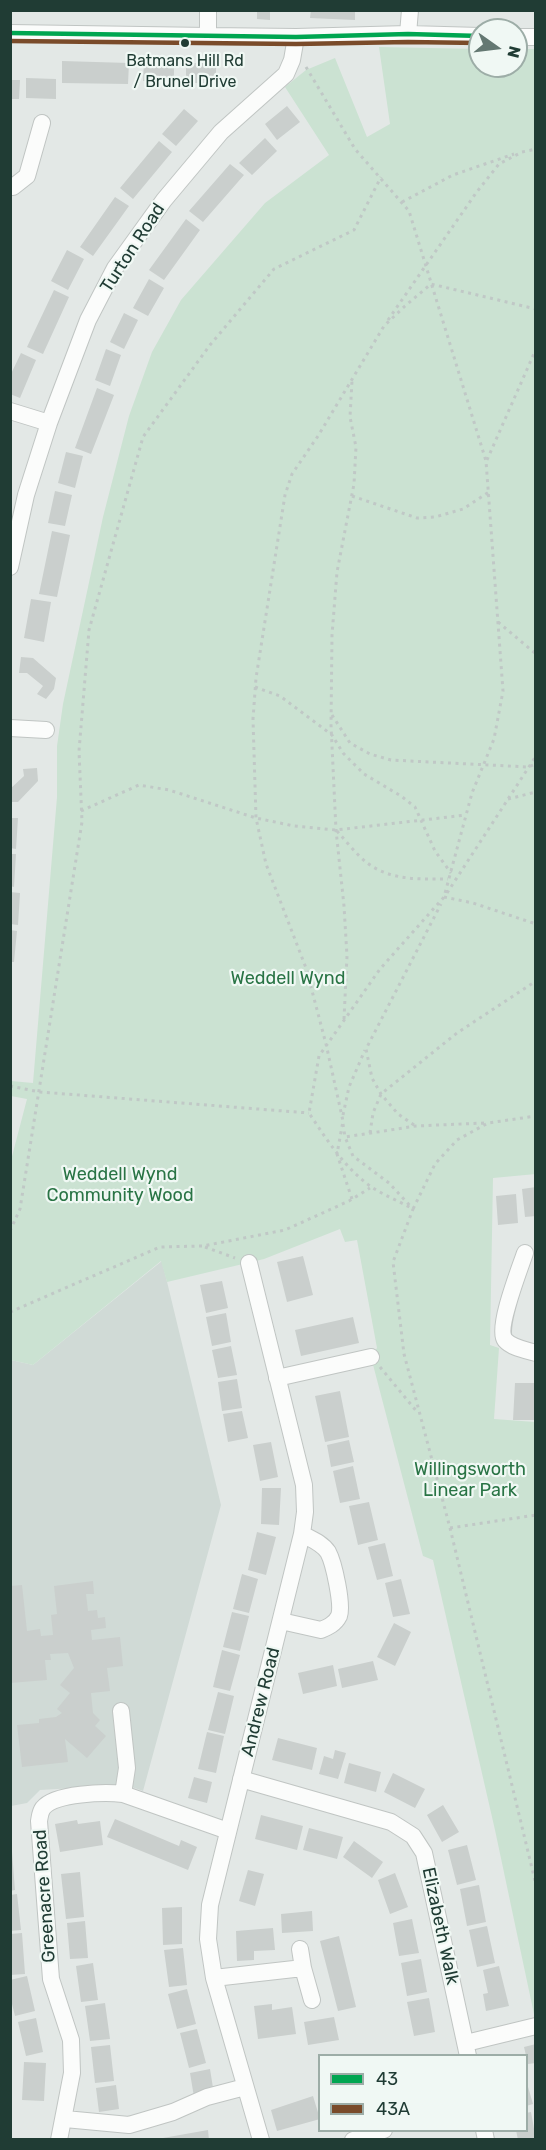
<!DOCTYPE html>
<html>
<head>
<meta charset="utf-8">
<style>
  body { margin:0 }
  #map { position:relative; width:546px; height:2150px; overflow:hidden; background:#e3e8e6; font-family:Rubik,sans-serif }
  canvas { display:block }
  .frame { position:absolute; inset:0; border:12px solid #203c34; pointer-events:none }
  .legend { position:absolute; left:318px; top:2054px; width:210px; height:78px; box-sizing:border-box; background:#f0f8f4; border:2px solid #9dada7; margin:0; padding:8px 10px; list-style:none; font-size:18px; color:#203c34 }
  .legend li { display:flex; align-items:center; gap:12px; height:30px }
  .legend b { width:30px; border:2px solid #9dada7 }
  .north { position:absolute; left:468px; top:18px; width:60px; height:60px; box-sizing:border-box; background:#f0f8f4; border:2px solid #9dada7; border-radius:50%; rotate:104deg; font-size:16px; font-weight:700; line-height:24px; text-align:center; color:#203c34 }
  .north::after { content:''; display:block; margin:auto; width:21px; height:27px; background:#647872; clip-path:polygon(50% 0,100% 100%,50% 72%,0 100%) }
</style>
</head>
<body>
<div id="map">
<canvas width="546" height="2150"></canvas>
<div class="frame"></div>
<ul class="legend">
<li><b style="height:8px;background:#00a651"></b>43</li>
<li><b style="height:8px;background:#7a4b2a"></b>43A</li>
</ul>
<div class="north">N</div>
</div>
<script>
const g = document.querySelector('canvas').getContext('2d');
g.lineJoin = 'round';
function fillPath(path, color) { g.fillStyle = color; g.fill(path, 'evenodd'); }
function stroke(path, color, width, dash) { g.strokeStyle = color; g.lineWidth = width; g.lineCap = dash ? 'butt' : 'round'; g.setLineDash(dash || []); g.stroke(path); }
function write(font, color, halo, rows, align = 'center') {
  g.font = font + ' Rubik,sans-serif'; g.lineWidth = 4.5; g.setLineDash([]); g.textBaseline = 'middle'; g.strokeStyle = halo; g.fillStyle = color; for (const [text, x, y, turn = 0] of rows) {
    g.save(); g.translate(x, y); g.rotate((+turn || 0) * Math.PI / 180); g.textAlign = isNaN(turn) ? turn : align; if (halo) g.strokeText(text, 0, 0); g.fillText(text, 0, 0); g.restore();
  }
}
const built = new Path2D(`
  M162,1261L221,1505L143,1791L126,1785L40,1790L27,1803L11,1806V1360L33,1365Z`);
const green = new Path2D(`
  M379,47L480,49V66H516V49H535L536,1174L493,1178L490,1345L499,1348L494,1419L535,1422V2019L495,1830L433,1560L423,1556L371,1357L377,1348L357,1240L345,1242L340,1229L264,1259L167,1282L161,1261L33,1365L11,1360L10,1164L27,1099L11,1096V1081L33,1083L57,797V746L63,704L103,517L129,416L152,352L181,300L265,203L329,155L285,87L306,70L335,58L367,137L390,124Z`);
const building = new Path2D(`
  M257,10H270V20L257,19Z
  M311,10H355V20L310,18Z
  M62,61L129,63L128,84L62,83Z
  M144,62L174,63V82L143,81Z
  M186,63H216V83H186Z
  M26,78L56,79V99L26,98Z
  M10,80H20L19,99H10Z
  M287,106L300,122L277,140L265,124Z
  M184,109L198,121L176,146L162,134Z
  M265,138L277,151L252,175L239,163Z
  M159,141L172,152L133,199L120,188Z
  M230,164L244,175L203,222L189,211Z
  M115,197L129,206L93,256L80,247Z
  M186,219L200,230L164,280L149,270Z
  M67,250L84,259L68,290L51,281Z
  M149,279L164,288L148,316L133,308Z
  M54,290L69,297L43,354L27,347Z
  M124,313L138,320L124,349L110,342Z
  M106,349L121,355L110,386L95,380Z
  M21,353L36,360L20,398L10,394V376Z
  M97,388L114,395L91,454L75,448Z
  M66,452L83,456L75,488L58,483Z
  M55,491L72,495L65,526L48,523Z
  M52,531L70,535L57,597L39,594Z
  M31,599L51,602L44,642L24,638Z
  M21,657L33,658L56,678L54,689L46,699L37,694L43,686L27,673H19Z
  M37,768L38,781L18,802H10V789L24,776L23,769Z
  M10,818H18L16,849L10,848Z
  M10,854H16L14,887L10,886Z
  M10,892L20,893L18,925L10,924Z
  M10,930L17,931L14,962H10Z
  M536,1187V1216L525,1217L522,1189Z
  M516,1194L518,1223L498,1225L496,1196Z
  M303,1256L313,1295L287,1302L277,1262Z
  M222,1281L228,1308L206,1313L200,1285Z
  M226,1313L231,1342L212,1346L206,1317Z
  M353,1317L359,1343L301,1356L295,1330Z
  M231,1346L237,1375L218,1378L212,1350Z
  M237,1379L242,1408L222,1411L218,1382Z
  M515,1383H536V1420H513Z
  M340,1391L349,1437L325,1442L315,1396Z
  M242,1411L248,1438L228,1442L223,1414Z
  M349,1440L354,1462L331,1467L327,1445Z
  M271,1442L278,1477L260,1481L253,1445Z
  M353,1466L360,1499L340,1503L333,1471Z
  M262,1488H281L279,1525L261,1524Z
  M369,1502L378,1540L358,1545L349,1506Z
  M257,1532L276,1537L266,1575L248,1570Z
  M385,1543L393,1576L377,1580L368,1547Z
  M242,1574L258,1579L249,1613L233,1609Z
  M401,1579L410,1614L393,1617L385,1583Z
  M93,1581L94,1594H86L88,1611L97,1610L98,1618L105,1617L106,1628L91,1630L92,1640L120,1637L123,1666L107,1668L110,1691L91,1693L93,1713L100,1720L95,1726L106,1736L87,1758L65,1739L68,1762L22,1767L17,1725L39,1723V1719L56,1717L62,1713L57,1709L70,1693L60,1685L74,1668L68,1653L50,1654L51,1660H45L47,1680L10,1683V1586L22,1585L27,1631L40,1629L41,1636L53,1635L51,1615L57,1614L54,1586Z
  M232,1612L249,1616L240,1651L223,1647Z
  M394,1623L411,1632L395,1666L377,1657Z
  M222,1650L240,1655L230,1691L213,1687Z
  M373,1661L378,1680L342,1688L338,1669Z
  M333,1665L337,1686L303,1694L298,1673Z
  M218,1692L234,1696L225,1734L208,1730Z
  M207,1732L224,1736L216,1773L198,1769Z
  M278,1738L317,1748L312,1770L272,1760Z
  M335,1750L346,1753L338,1779L319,1774L324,1756L333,1759Z
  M349,1763L381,1772L376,1792L344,1783Z
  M393,1773L425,1789L415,1808L384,1792Z
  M194,1777L212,1782L207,1803L188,1798Z
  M443,1805L459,1832L442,1842L427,1815Z
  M261,1815L303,1826L297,1850L255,1839Z
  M115,1819L179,1846L181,1840L197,1847L188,1870L107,1837Z
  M77,1820L78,1824L100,1821L103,1845L60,1852L55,1824Z
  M309,1828L343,1837L337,1859L303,1850Z
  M354,1841L383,1862L372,1878L343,1857Z
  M467,1845L476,1880L457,1885L448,1850Z
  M10,1852H12L15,1890L10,1891Z
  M248,1870L264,1874L255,1906L239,1901Z
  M80,1872L84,1917L66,1919L61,1874Z
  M395,1873L408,1907L390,1914L378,1880Z
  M479,1885L486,1922L467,1926L460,1889Z
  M17,1894L21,1930L10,1931V1895Z
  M182,1907V1944L163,1945L162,1908Z
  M312,1911L313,1931L282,1933L281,1914Z
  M412,1919L419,1953L399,1956L393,1923Z
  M85,1921L88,1958L70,1959L67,1923Z
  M487,1926L495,1963L477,1967L469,1930Z
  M273,1928L275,1950L254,1951V1960L237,1961L236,1931Z
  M22,1933L25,1974L10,1975V1934Z
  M339,1936L356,2007L338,2011L320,1941Z
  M183,1948L187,1985L169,1987L164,1950Z
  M421,1959L427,1992L407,1996L401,1963Z
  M93,1963L98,2000L81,2002L76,1966Z
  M499,1966L509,2006L486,2011L483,1994L488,1993L483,1970Z
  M27,1976L35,2011L15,2016L10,1996V1980Z
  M187,1989L196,2024L177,2029L168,1994Z
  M429,1998L435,2032L414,2036L407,2002Z
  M105,2003L110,2039L90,2041L85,2006Z
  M272,2004V2010L292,2007L296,2034L258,2039L254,2006Z
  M334,2017L339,2040L308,2045L304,2022Z
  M36,2018L43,2052L26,2056L18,2022Z
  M197,2029L206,2063L189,2068L180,2033Z
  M536,2044V2063L528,2064L524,2047Z
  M110,2045L114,2081L95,2083L91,2047Z
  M24,2062L46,2063L44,2101L22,2100Z
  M210,2069L214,2094L194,2097L190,2073Z
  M526,2080L533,2104L526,2106Z
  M116,2085L119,2109L99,2112L96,2088Z
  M313,2096L320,2119L277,2131L271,2110Z
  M531,2112L536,2140H518L516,2130H526V2113Z
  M208,2130L209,2140H163V2138Z`);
const path = new Path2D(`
  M306,67L355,149L409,211L486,461L503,691L494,739L472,793L444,897L380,969L319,1056L309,1113C327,1140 344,1167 370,1186C383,1195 399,1201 413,1209L435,1164L457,1140L488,1123L536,1116
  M402,202L453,175L514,154
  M388,320L476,193L499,164L522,152L536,149
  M487,460L536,349
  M352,496L417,518L435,517L463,509L489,492
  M498,622L536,654
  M255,687L280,696L332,735L343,753L364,774L401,796L415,807L435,851L451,873
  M332,715L350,743L370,754L391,760L528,767L536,764
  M508,799L536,792
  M81,811L139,785L169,790L256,818L294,826L336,830L466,815
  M337,831C346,841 356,854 366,862C390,881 420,879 448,879
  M447,893L536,756
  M444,897L473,903L536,924
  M344,1019L347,956L344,906L336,830L331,725L332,635L337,572L354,484L356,447L350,417L352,381
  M10,1086L40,1092L309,1113
  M343,1115L349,1087L365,1050
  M484,1123L416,1126L345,1137L353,1156L389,1183L413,1209L393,1262L404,1354L450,1528L536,1885
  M343,1124L345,1137
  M414,1125L398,1114L381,1094L372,1078L366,1049L441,904
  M370,1133L373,1113L381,1094L457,1033L536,981
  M352,1199L337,1154L343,1121L326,1044L306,968L266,864L256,818L253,719L256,678L285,495L292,474L318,436L384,326L405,306L431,284L536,309
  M10,1231L20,1209L82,822L79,751L89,630L143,437L210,345L274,269L354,230L381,177
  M205,1247L235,1258
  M10,1312L160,1247L203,1246L285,1230L349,1201L370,1188
  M380,1367L418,1413
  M450,1528L536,1515`);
const minor = new Path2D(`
  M10,33L208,36L296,37L408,34L480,36
  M408,34L410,10
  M208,36V10
  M516,37H536
  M10,187H13L27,176L42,123
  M10,411L49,423
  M10,567L26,495L49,423L88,320L115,268L164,200L221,132L286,74L292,60L296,37
  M10,728L46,730
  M525,1253C520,1268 496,1329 505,1340C512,1348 526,1350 536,1353
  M249,1263L304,1485L305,1512L302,1534L210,1905L208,1939L214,1978L261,2140
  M277,1378L371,1357
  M281,1621L321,1630C328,1627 335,1624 339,1616C343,1605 334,1563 328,1552C322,1543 311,1539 302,1534
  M121,1711L127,1768L123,1794
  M241,1779L391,1822L413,1836L424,1853L468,2056
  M303,1968L312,2000
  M214,1978L303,1968L300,1949
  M466,2043L536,2026
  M65,2119L129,2125L173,2112L207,2097L245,2087
  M484,2130L486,2140
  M59,2140L72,2073L71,2040L51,1979L39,1821C40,1816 40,1812 43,1808C55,1793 105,1792 123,1794L228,1831
  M353,2140L384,2130`);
const bus1 = new Path2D(`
  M10,33L296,37L408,34L480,36`);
const bus2 = new Path2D(`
  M10,41L296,44L408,42L480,43`);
const markers = [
  [185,43,5,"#203c34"]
];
const busNames = [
  ["Batmans Hill Rd",185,61],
  ["/ Brunel Drive",185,82]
];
const streetNames = [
  ["Turton Road",133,248,-57],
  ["Andrew Road",261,1702,-76],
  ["Greenacre Road",45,1896,-94],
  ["Elizabeth Walk",440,1926,78]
];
const parkNames = [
  ["Weddell Wynd",288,979],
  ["Weddell Wynd",120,1175],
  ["Community Wood",120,1196],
  ["Willingsworth",470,1470],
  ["Linear Park",470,1491]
];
fillPath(built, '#d0dad6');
fillPath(green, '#cbe2d2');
fillPath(building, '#cacfcd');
stroke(minor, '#c0c5c3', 18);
stroke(path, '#c0c8c6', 3, [3, 4.5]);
stroke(minor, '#fbfcfb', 16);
stroke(bus1, '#00a651', 4.5);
stroke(bus2, '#7a4b2a', 4.5);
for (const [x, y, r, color] of markers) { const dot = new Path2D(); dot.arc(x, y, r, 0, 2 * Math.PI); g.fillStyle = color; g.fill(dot); stroke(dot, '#f0f8f4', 2); }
write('16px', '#203c34', '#f0f8f4', busNames);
write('18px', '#203c34', '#f0f8f4', streetNames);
write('18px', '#297445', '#f0f8f4', parkNames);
</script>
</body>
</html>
